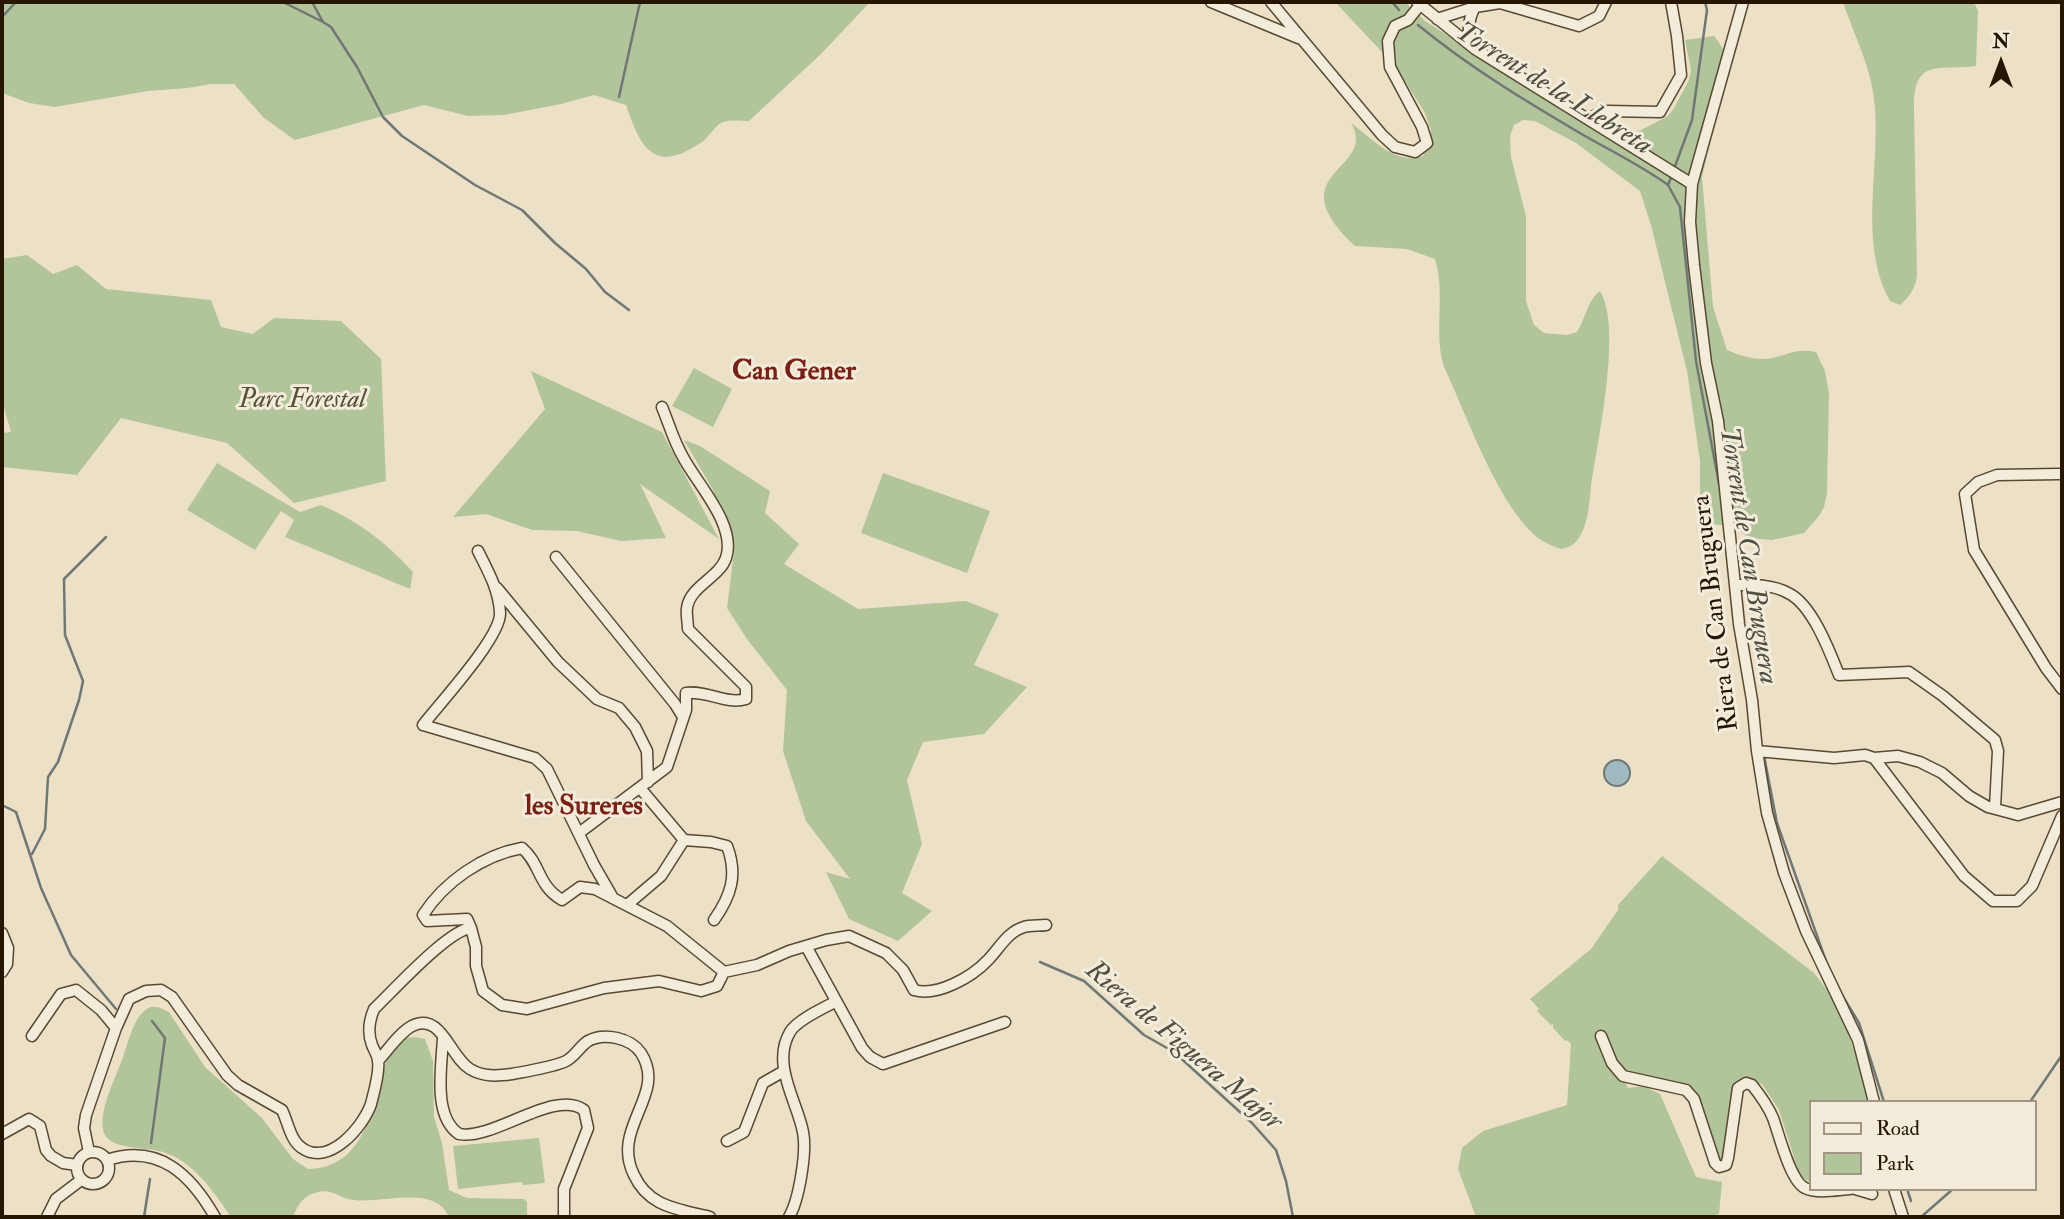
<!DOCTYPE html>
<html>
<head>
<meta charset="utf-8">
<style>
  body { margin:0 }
  #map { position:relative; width:2064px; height:1219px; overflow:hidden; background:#ece1c7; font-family:"IM FELL Double Pica",serif }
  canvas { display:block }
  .frame { position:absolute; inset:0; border:4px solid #261600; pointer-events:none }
  .legend { position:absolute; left:1809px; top:1100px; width:228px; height:91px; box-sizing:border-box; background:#f3ecdb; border:2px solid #a19683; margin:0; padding:9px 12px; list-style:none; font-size:21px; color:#261600 }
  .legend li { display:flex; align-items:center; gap:14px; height:35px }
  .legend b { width:35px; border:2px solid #a19683 }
  .north { position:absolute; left:1966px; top:28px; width:70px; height:70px; -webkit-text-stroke:5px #f3ecdb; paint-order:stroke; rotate:0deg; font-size:19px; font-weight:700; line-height:28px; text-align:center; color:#261600 }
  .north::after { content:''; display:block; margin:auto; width:24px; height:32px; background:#261600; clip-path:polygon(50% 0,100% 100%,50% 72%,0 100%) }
</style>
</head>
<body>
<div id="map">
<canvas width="2064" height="1219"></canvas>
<div class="frame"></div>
<ul class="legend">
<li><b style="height:9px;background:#f3ecdb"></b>Road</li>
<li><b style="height:19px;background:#b2c49a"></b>Park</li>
</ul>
<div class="north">N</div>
</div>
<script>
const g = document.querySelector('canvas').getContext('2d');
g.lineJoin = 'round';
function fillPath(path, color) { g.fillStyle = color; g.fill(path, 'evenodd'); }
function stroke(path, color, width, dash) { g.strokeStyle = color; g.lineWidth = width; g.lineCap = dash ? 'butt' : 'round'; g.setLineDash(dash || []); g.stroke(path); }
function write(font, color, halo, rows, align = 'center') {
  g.font = font + ' "IM FELL Double Pica",serif'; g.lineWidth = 6; g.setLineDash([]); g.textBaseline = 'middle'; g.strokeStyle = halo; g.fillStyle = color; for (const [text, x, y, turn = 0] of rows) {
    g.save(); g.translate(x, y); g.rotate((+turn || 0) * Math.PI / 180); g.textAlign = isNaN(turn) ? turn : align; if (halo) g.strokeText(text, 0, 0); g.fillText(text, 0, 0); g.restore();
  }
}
const green = new Path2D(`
  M2,2H870L822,53L749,121C741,121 728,119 721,123C714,127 709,137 702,142C655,174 641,150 626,105L594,95L561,104L504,115L468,116L424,105L295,140L264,118L234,84H211L188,88L148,91L55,107L29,103L2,93Z
  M1335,2H1405L1425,21L1621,146L1639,131L1668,116L1674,108L1689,80L1691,70L1685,40L1714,36C1723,47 1727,55 1727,69L1702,177L1713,307L1727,350C1741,356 1757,361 1772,358C1790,354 1796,348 1816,352L1825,371L1829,393L1827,493L1824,507L1819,516L1804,533L1772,540L1750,538L1732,526L1711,524L1705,516L1700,495V461L1687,371L1651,225L1640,191L1576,143L1535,121L1523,120L1514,125L1510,136L1511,157L1526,216V301L1534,325L1544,333L1567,335L1577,332C1586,318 1587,301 1600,291C1623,328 1597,443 1591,487C1589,502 1589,520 1581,534C1576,544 1571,547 1561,549C1555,547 1547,544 1541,540C1499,510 1467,415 1444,367C1433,331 1446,293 1435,259L1407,249L1355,246C1275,171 1379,171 1351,123C1372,138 1395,166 1423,156L1431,141V130L1425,113L1396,67Z
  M1843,2H1974L1978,11L1976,66C1939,71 1914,57 1914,107L1917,277C1914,290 1910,296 1900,305L1890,301C1857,240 1882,164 1874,99C1871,68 1853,32 1843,2Z
  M27,255L53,274L77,265L106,289L211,300L221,327L253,334L274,318L341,321L381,359L386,481L294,503L227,443L121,418L77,475L2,467V433L11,432L2,401V259Z
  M694,368L732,389L713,427L672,406Z
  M531,371L662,432L719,539L640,484L666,538L621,541L577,531L532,530L486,514L453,517L545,409Z
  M684,440L700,446L770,491L765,513L799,544L784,564L858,609L966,601L999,614L974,665L1027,687L984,734L923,742L907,780L922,844L902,893L932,911L898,941L849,919L826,872L850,879L806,821L783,751L787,690L747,639L727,608L734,552L713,490Z
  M217,463L300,512L321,505C357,520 387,543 413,572L410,589L285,537L294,520L281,511L255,550L187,510Z
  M883,473L990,511L967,573L861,533Z
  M1662,856L1814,973C1846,1011 1856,1055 1868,1102H1810V1182L1800,1176L1779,1110L1762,1084L1739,1083L1726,1165L1719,1167L1686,1088L1623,1076L1628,1088L1643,1086L1660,1094L1696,1177L1722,1182L1719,1214L1706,1217H1476L1458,1169L1462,1148L1483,1131L1567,1105L1571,1044L1567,1040L1565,1041L1553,1028V1024L1551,1025L1537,1011L1539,1009L1530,999L1591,949L1618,910V905Z
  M151,1007H158L169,1012L205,1067L262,1118L293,1159L308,1169C400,1166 359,1019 425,1039L433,1061L434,1117L442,1143L449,1190L467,1198L524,1199L527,1202V1217H449C435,1184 382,1204 354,1200C341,1199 332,1188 318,1192C304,1195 298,1204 293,1217H231C214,1192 193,1161 163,1152C148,1147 110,1150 104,1133C97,1113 116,1077 123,1057C129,1041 134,1013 151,1007Z
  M539,1138L545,1183L523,1185L522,1182L458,1189L453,1146Z`);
const water = new Path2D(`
  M1604 773a13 13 0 1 1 26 0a13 13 0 1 1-26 0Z`);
const stream = new Path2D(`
  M283,2L323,22
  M312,2L323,22L331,27L357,67L383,117L402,136L475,185L522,210L555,243L586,269L605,292L629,310
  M1392,2L1399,10
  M2,17L16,2
  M1418,25C1469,67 1527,102 1585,136C1613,152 1642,166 1668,185
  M619,97L640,2
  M1674,169L1692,120L1707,10L1705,2
  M1672,175L1668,185L1680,207L1696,361L1719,484
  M1764,756L1777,823L1827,964
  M2,805L16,812L41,888L71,955L116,1009
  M32,854L45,829L48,777L58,762L79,700L83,681L65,635L64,579L106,537
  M1040,962L1084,981L1144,1035L1174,1052L1252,1123L1276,1150L1286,1181L1293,1217
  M1842,995L1859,1023L1884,1102
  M2030,1102L2062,1055
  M151,1143L165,1038L152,1021
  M1907,1189L1911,1201
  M144,1217L150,1179
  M1921,1217L1953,1189`);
const minor = new Path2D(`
  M1211,2L1298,38
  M1271,2L1382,135L1395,147L1415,152L1427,143L1422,127L1390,67L1388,41L1395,26L1408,20L1420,5
  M1417,2L1475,49L1692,184
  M1743,2L1692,184L1690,222L1694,265L1706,363L1718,421L1739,624L1752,700L1757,751L1767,813L1784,873L1806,931L1858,1040L1874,1102
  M1437,19L1475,7L1500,3L1579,26L1599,16L1606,2
  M1474,47C1466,33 1468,20 1475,7
  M1588,118L1607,111L1660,112L1681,75L1677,36L1671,2
  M2059,474L1997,475L1978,482L1965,494L1974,550L2046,668L2062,689
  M478,551C488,571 499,590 500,613C501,637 440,703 423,725L535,758L547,769L594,865L613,898
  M556,557L675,704L683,717
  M1735,585C1752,585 1772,584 1788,593C1812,604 1830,652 1839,675L1909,672L1943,696L1995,740L1998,751L1995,807
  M497,588L558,662L597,699L619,708L635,727L647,751L648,782
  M1757,751L1834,758L1865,755L1874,758L1898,756L1920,762L1942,773L1969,796L1988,807L2018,815L2062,802
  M1874,758L1964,876L1993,901H2017L2032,886L2062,816
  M640,788L684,840L711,842L727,846C738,875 731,896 714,920
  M579,833L667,767L686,710V693C707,690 726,705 746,699V687L688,629C688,623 686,614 687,608C690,586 719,578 726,558C737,525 697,484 683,457C674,442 669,424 662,407
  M627,905L661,876L684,840
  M471,928L467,919L427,921L423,915C444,882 483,855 522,848C541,864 537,885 562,900L580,887L595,889L667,926L724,972
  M2,933L8,948
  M806,946L862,1048L870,1057L883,1064L1005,1022
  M2,950L8,948L7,964L2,972
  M32,1036L61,994L76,990L101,1010L116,1028
  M1601,1036L1612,1063L1623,1076L1686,1090L1694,1099L1715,1163L1719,1167L1726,1165L1728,1158L1738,1088L1746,1083L1752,1085C1760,1095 1768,1106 1773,1118C1779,1134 1790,1181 1805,1188C1817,1194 1837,1190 1850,1189
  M443,1037C442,1065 432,1116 459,1134C493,1141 555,1088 584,1110L588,1128L564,1189V1217
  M378,1061C388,1050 399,1033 412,1026C441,1011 450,1057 470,1069C483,1077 497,1076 512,1074C528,1071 548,1068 564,1062C574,1058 579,1047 588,1041C604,1032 631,1038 641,1053C668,1095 610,1127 634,1175C639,1186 648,1196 659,1202C674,1210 693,1213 710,1217
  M2,1134L29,1119L40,1126L46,1150L51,1156L63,1163L77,1165
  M727,1141L744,1132L763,1083L784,1071
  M77 1168a16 16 0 1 1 32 0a16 16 0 1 1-32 0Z
  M89,1152L84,1128L86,1115L116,1028L129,999L146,991L161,990L172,997L227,1075L238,1085L282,1110C288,1122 290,1140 302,1148C329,1167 363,1127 371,1104C374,1092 380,1072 378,1061C378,1056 374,1050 372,1045C367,1032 369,1021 374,1009C394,990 448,930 471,928L476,947V966L483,991L502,1005L527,1009L604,988L659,981L701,991L717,986L724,972L757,965L789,951L826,940L849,936L886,953L903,970L914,990C937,997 972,977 988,960C999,949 1007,932 1024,927C1030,925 1039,926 1046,925
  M107,1160C159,1143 191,1175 215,1217
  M1855,1189L1872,1194
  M1894,1189L1903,1217
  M47,1217L56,1199L81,1180
  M789,1217C799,1200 807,1152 803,1132C797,1101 771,1064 790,1032C796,1021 823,1008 835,1002`);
const parkNames = [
  ["Parc Forestal",302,401]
];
const streetNames = [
  ["Riera de Can Bruguera",1717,613,-97]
];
const waterNames = [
  ["Torrent de la Llebreta",1553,90,32],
  ["Torrent de Can Bruguera",1747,556,81],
  ["Riera de Figuera Major",1183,1047,40]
];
const neighbourhoodNames = [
  ["Can Gener",794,373],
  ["les Sureres",584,808]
];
fillPath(green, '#b2c49a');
fillPath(water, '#9fbac1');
stroke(water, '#6f7874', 2);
stroke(stream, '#6f7874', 2.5);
stroke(minor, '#584932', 13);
stroke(minor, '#f3ecdb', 10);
write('italic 26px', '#575336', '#f3ecdb', parkNames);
write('26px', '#261600', '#f3ecdb', streetNames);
write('italic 28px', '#504f44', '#f3ecdb', waterNames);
write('bold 28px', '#7a1f14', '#f3ecdb', neighbourhoodNames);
</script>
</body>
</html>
